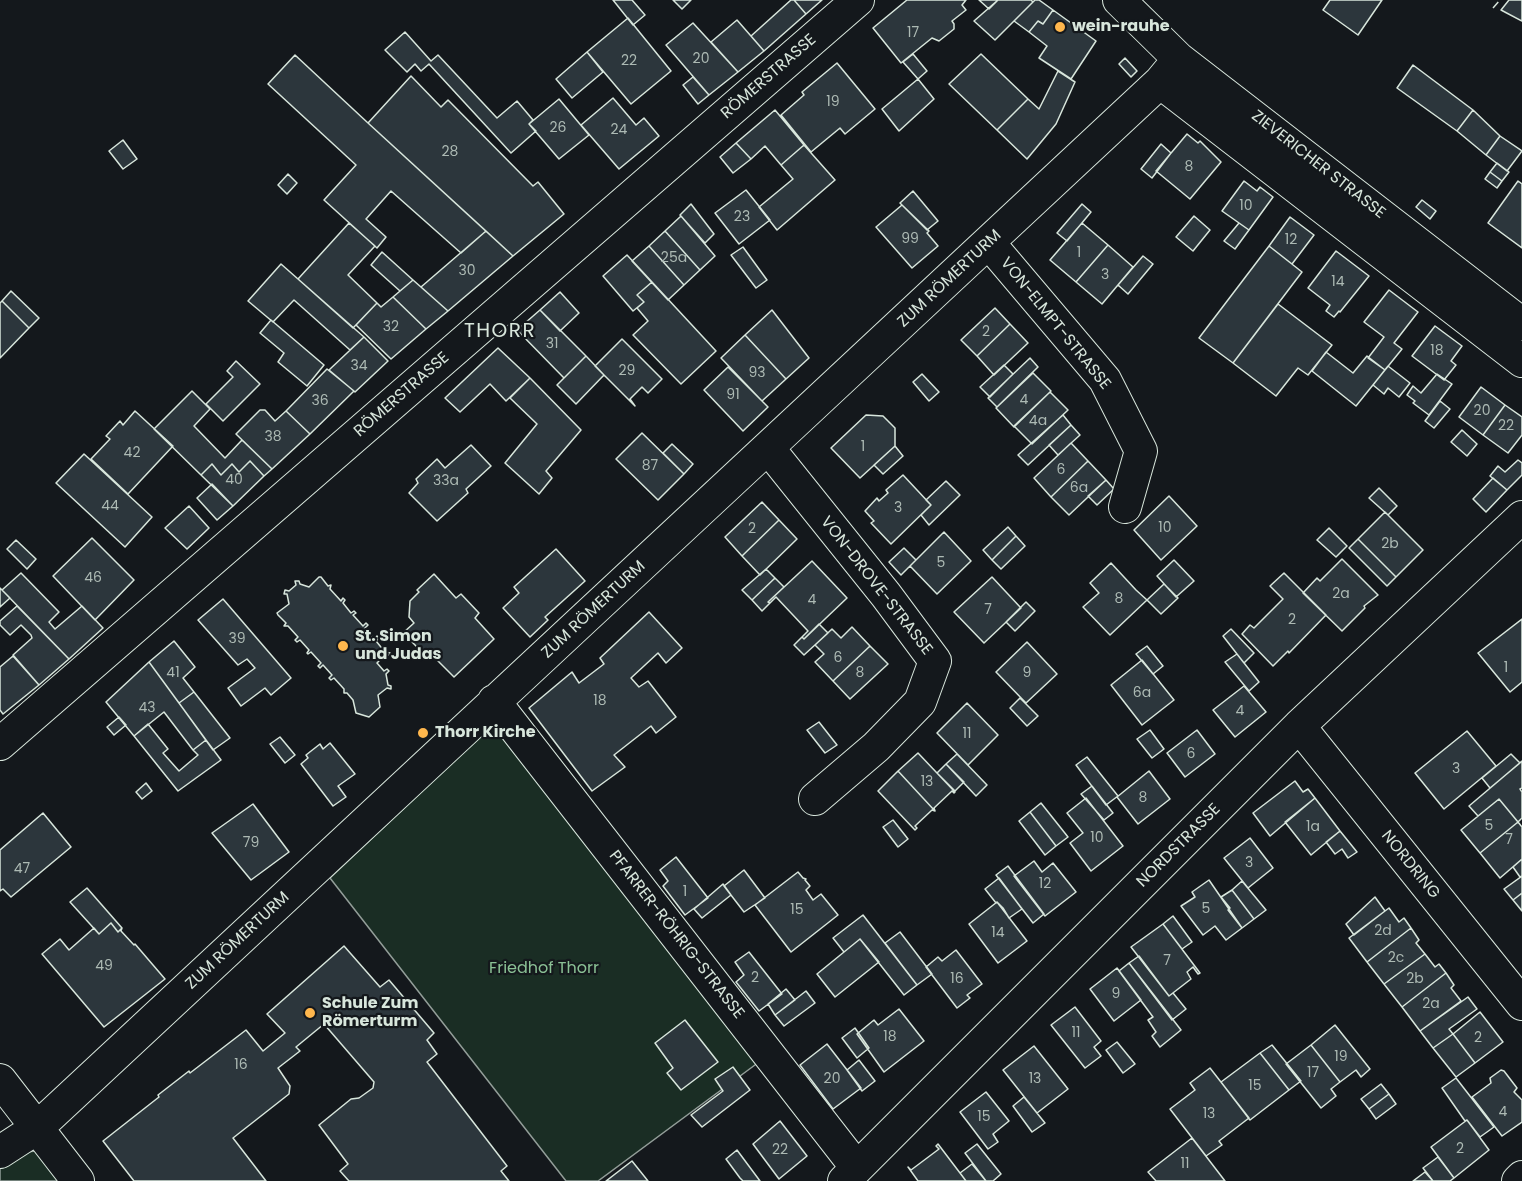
<!DOCTYPE html>
<html>
<head>
<meta charset="utf-8">
<style>
  body { margin:0 }
  canvas { display:block; background:#14181c }
</style>
</head>
<body>
<canvas width="1522" height="1181"></canvas>
<script>
const g = document.querySelector('canvas').getContext('2d');
g.lineJoin = 'round';
function fillPath(path, color) { g.fillStyle = color; g.fill(path, 'evenodd'); }
function stroke(path, color, width, dash) { g.strokeStyle = color; g.lineWidth = width; g.lineCap = dash ? 'butt' : 'round'; g.setLineDash(dash || []); g.stroke(path); }
function write(font, color, halo, rows, align = 'center') {
  g.font = font + ' Poppins,sans-serif'; g.lineWidth = 4.5; g.setLineDash([]); g.textBaseline = 'middle'; g.strokeStyle = halo; g.fillStyle = color; for (const [text, x, y, turn = 0] of rows) {
    g.save(); g.translate(x, y); g.rotate((+turn || 0) * Math.PI / 180); g.textAlign = isNaN(turn) ? turn : align; if (halo) g.strokeText(text, 0, 0); g.fillText(text, 0, 0); g.restore();
  }
}
const green = new Path2D(`
  M495,722L759,1062L598,1181H566L330,878Z
  M36,1151L62,1181H0V1169L25,1152Z`);
const building = new Path2D(`
  M613,0H632L645,15L633,25Z
  M673,0H691L682,9Z
  M791,0H794L806,14L764,51L751,36Z
  M794,0H822L806,14Z
  M907,0H966L962,5L966,10L952,21L954,24V29L939,41L932,38L901,63L873,28Z
  M979,0H998L989,9Z
  M998,0H1031L1033,2L995,40L974,21Z
  M1035,0H1039L1053,10L1043,24L1038,21L1029,32L1014,21Z
  M1330,0H1382L1358,35L1323,10Z
  M1509,0H1522V21L1501,10Z
  M1053,10L1096,41L1071,79L1039,58L1047,46L1029,32L1038,21L1043,24Z
  M628,18L671,71L631,104L587,52Z
  M737,20L764,51L738,72L711,42Z
  M693,23L738,72L709,95L666,45Z
  M405,32L431,61L438,55L497,118L517,101L533,120L529,124L536,131L511,153L429,64L421,71L415,64L407,72L385,50Z
  M587,52L603,72L572,98L556,79Z
  M913,54L927,71L918,79L903,62Z
  M981,54L1028,99L997,130L949,84Z
  M295,55L368,123L486,231L461,253L391,191L366,219L386,237L377,248L324,200L356,165L268,84Z
  M1125,58L1137,71L1131,77L1119,64Z
  M837,63L875,109L845,134L840,128L811,152L781,115L804,95L802,92Z
  M1413,65L1473,110L1457,131L1397,88Z
  M1058,71L1075,82L1056,124L1027,159L997,130L1028,99L1039,109Z
  M411,76L441,107L448,100L533,186L538,182L564,214L513,256L368,123Z
  M693,77L709,95L698,104L683,85Z
  M918,79L934,99L899,131L882,109Z
  M613,98L636,125L644,118L659,136L619,169L581,125Z
  M559,99L589,135L559,159L529,124Z
  M775,110L804,145L781,165L765,146L751,159L736,143Z
  M1473,110L1500,136L1486,155L1457,131Z
  M1187,134L1198,143L1200,141L1221,162L1190,199L1156,171Z
  M1500,136L1522,151L1507,171L1486,155Z
  M123,140L137,159L123,169L109,151Z
  M736,143L751,159L733,173L720,157Z
  M1161,144L1171,153L1152,178L1141,169Z
  M804,145L835,180L777,230L759,207L793,179L781,165Z
  M1497,163L1509,172L1502,181L1490,172Z
  M1490,172L1502,181L1497,188L1485,179Z
  M288,174L297,183L287,194L278,185Z
  M1244,181L1257,191L1260,187L1273,197L1249,230L1222,211Z
  M1518,181L1522,184V248L1488,223Z
  M746,190L770,220L739,244L715,213Z
  M913,191L938,221L927,230L900,203Z
  M1422,200L1436,211L1430,219L1416,207Z
  M691,204L714,234L705,243L680,215Z
  M1082,204L1091,212L1067,241L1057,233Z
  M902,205L929,231L927,233L938,246L912,268L876,227Z
  M681,216L715,256L700,270L665,231Z
  M1194,216L1210,230L1193,251L1176,237Z
  M1290,217L1314,235L1292,264L1269,246Z
  M349,223L375,246L348,275L377,303L353,328L298,279Z
  M1082,223L1108,245L1076,282L1050,260Z
  M1239,223L1249,230L1235,249L1224,241Z
  M486,231L513,256L448,311L421,287Z
  M665,231L700,270L684,285L649,246Z
  M1108,245L1133,267L1102,304L1076,282Z
  M649,246L684,285L668,300L632,261Z
  M1269,246L1302,272L1233,363L1199,338Z
  M743,247L767,280L756,288L731,255Z
  M1336,251L1369,276L1340,312L1339,311L1334,317L1326,311L1330,305L1308,288Z
  M382,252L413,280L400,291L371,265Z
  M627,255L652,282L637,295L644,302L633,311L603,276Z
  M1143,256L1153,264L1128,294L1118,285Z
  M281,264L298,279L364,337L350,350L294,300L273,322L248,301Z
  M413,280L448,311L426,329L393,297Z
  M652,282L716,351L681,384L633,335L648,321L637,308L644,302L637,295Z
  M1389,290L1418,312L1394,343L1402,349L1385,370L1368,358L1384,337L1364,322Z
  M11,291L39,318L29,328L2,301Z
  M560,292L579,313L560,331L540,310Z
  M393,297L426,329L391,359L356,325L377,303L381,307Z
  M2,301L29,328L0,358V303Z
  M1278,304L1332,345L1308,375L1298,368L1276,396L1233,363Z
  M995,308L1010,324L977,356L961,340Z
  M540,310L586,356L564,378L517,330Z
  M772,310L809,358L786,379L745,335Z
  M271,320L324,365L307,386L278,362L284,353L260,333Z
  M1010,324L1028,343L994,375L977,356Z
  M1435,326L1462,346L1451,361L1456,365L1444,380L1412,356Z
  M745,335L786,379L762,401L721,358Z
  M364,337L388,361L355,392L329,370Z
  M622,339L662,379L648,393L642,387L630,399L635,406L595,366Z
  M498,348L530,378L506,401L490,384L460,412L445,398Z
  M1326,352L1353,373L1367,356L1385,370L1356,406L1312,371Z
  M586,356L604,375L576,404L557,385Z
  M1030,358L1038,367L997,407L988,398Z
  M236,361L260,384L223,421L206,404L233,377L227,371Z
  M1004,365L1013,374L990,397L980,387Z
  M1388,366L1410,383L1399,397L1388,388L1384,394L1373,385Z
  M728,367L768,407L743,431L704,390Z
  M327,369L354,391L310,434L286,411Z
  M1033,373L1051,391L1014,427L996,408Z
  M922,374L939,392L929,401L913,382Z
  M1437,374L1452,384L1429,415L1413,403L1415,401L1407,395L1413,386L1421,393Z
  M530,378L581,430L546,471L552,478L539,494L505,463L537,424L510,398Z
  M1481,387L1505,405L1483,435L1459,417Z
  M192,391L210,409L194,426L225,458L242,440L272,469L264,476L250,461L239,472L232,464L221,475L212,464L201,475L154,429Z
  M1050,392L1068,410L1032,444L1014,426Z
  M1440,401L1450,409L1434,428L1425,421Z
  M1505,405L1522,417V435L1508,453L1483,435Z
  M260,410H265L275,421L286,411L310,434L272,469L236,434Z
  M135,411L173,446L128,494L91,459L110,439L106,436L120,421L123,425Z
  M866,415L883,416L895,428V446L860,478L831,448Z
  M1063,415L1071,425L1028,465L1018,455Z
  M1071,425L1080,435L1058,455L1049,445Z
  M1462,430L1477,444L1467,456L1451,442Z
  M642,433L684,474L658,500L616,459Z
  M1071,443L1088,461L1051,497L1034,478Z
  M672,444L693,464L684,474L663,453Z
  M471,445L491,466L466,489L468,493L437,521L409,493L418,483L416,479L437,459L445,468Z
  M895,446L903,456L883,474L874,465Z
  M84,454L152,517L125,547L56,483Z
  M1518,460L1522,463V475L1507,490L1490,476L1498,466L1505,472Z
  M250,461L264,476L233,506L201,475L212,464L221,475L232,464L239,472Z
  M1088,461L1106,480L1069,515L1051,497Z
  M903,475L931,505L891,544L871,523L874,521L865,511L877,498L879,501L888,493L886,490Z
  M1493,478L1507,490L1486,512L1473,499Z
  M1106,480L1114,489L1097,505L1088,496Z
  M946,481L960,495L929,525L921,515L931,505L926,500Z
  M212,484L233,506L217,520L197,498Z
  M1379,488L1397,506L1388,515L1369,498Z
  M1169,496L1197,526L1161,560L1134,530Z
  M762,502L779,520L742,556L725,537Z
  M189,506L209,528L187,549L165,528Z
  M1385,512L1423,550L1396,577L1358,539Z
  M779,520L797,539L760,575L742,556Z
  M1008,527L1016,536L992,560L983,550Z
  M1329,528L1347,546L1336,557L1317,540Z
  M944,532L971,561L937,594L910,566Z
  M1016,536L1025,546L1001,569L992,560Z
  M92,538L134,580L95,620L53,576Z
  M1358,539L1396,577L1387,586L1349,548Z
  M16,540L36,559L27,569L7,549Z
  M904,548L916,560L901,575L889,562Z
  M556,549L585,581L545,617L548,620L530,637L503,608L519,593L514,587Z
  M1342,559L1378,595L1364,606L1365,608L1342,631L1303,593L1317,578L1320,581Z
  M1174,560L1194,581L1176,597L1157,576Z
  M812,561L847,598L804,639L802,637L808,631L776,597L770,603L768,602Z
  M1111,563L1136,590L1147,600L1110,635L1083,607L1099,593L1090,583Z
  M766,569L775,578L752,600L742,590Z
  M21,573L59,612L49,622L55,629L82,606L103,628L69,659L2,590Z
  M1284,573L1326,615L1289,653L1288,651L1273,666L1242,634L1250,625L1254,628L1283,599L1270,586Z
  M434,574L456,598L461,594L479,613L475,618L494,639L454,677L434,657L430,660L403,633L414,623L409,617L410,601L419,592L417,590Z
  M319,577H321L328,586L331,585L330,589L341,601L343,598L345,600L343,603L351,613L354,611L356,613L353,615L363,626L366,623L368,625L365,628L374,639L377,636L379,638L376,641L385,652L390,653L389,655H385L377,663L384,671L387,669L389,671L386,674L388,685L391,686V689L387,688L378,695L380,707L369,717L356,713L353,700L347,693H344V689L334,678L331,680L329,678L332,675L323,665L320,668L318,666L321,663L311,652L308,654L307,653L309,650L300,640L297,642L295,640L298,637L288,626H284L286,623L278,615L277,613L289,604L287,594H284L285,590L289,591L296,585L295,581H299L300,584L309,587Z
  M992,577L1021,608L984,643L954,612Z
  M775,578L784,587L768,602L770,603L762,611L752,600Z
  M1164,584L1178,598L1161,614L1147,600Z
  M0,588L10,598L0,607Z
  M223,599L291,678L271,695L265,688L241,706L228,688L255,668L247,659L238,665L198,620Z
  M1026,602L1035,611L1015,631L1006,622Z
  M17,606L69,659L39,685L13,655L32,638L31,635L21,625L10,635L0,625V621Z
  M649,612L682,648L666,663L658,653L631,678L639,687L648,681L676,717L656,733L651,726L614,755L625,767L592,791L529,708L572,672L579,683L604,664L600,658Z
  M1522,619V682L1510,692L1478,653Z
  M819,624L828,633L804,655L794,645L802,637L804,639Z
  M852,627L870,646L833,681L815,662L824,654L815,645L832,629L841,638Z
  M1231,629L1254,653L1244,663L1223,636Z
  M174,641L195,667L183,678L194,692L179,703L149,662Z
  M1027,642L1057,674L1026,703L996,672Z
  M870,646L888,664L850,699L833,681Z
  M1147,646L1163,666L1153,674L1136,654Z
  M1237,654L1259,682L1249,691L1225,662Z
  M13,656L39,685L3,714L0,710V667Z
  M1142,660L1174,700L1142,725L1111,685Z
  M149,662L206,740L193,750L164,712L134,736L106,702Z
  M1244,686L1266,712L1235,737L1213,710Z
  M194,692L230,738L213,750L179,703Z
  M1020,698L1038,716L1027,726L1010,708Z
  M967,703L998,735L968,765L937,733Z
  M119,717L126,725L114,735L107,727Z
  M819,722L837,745L825,753L807,730Z
  M148,724L168,749L163,753L179,771L198,755L193,750L206,740L221,760L178,791L134,736Z
  M1150,730L1164,749L1152,758L1137,739Z
  M1197,730L1215,754L1185,777L1167,753Z
  M1467,731L1496,766L1444,809L1415,773Z
  M280,737L295,755L285,763L270,744Z
  M330,743L355,774L338,786L346,797L333,806L301,764L308,758L306,755L320,744L323,749Z
  M918,753L955,792L954,793L952,791L934,808L935,811L898,771Z
  M957,754L987,785L976,796L946,764Z
  M1511,754L1520,763L1490,788L1482,778Z
  M1087,757L1118,796L1106,805L1076,765Z
  M1522,761V788L1520,789L1522,792V818L1518,822L1499,799L1478,816L1469,806Z
  M946,764L964,782L955,791L937,773Z
  M898,771L935,811L932,810L915,826L917,828L915,830L878,791Z
  M1149,771L1170,799L1138,824L1117,797Z
  M1295,781L1303,792L1308,789L1315,798L1270,836L1253,813Z
  M146,783L152,791L142,799L136,792Z
  M1092,786L1113,813L1104,820L1081,794Z
  M1086,798L1123,846L1091,871L1070,843L1083,833L1067,813Z
  M1315,798L1340,831L1311,855L1285,822Z
  M1499,799L1518,822L1480,853L1461,830Z
  M1041,803L1068,837L1056,846L1030,812Z
  M253,804L289,852L251,880L212,833Z
  M1030,812L1056,846L1045,855L1019,821Z
  M43,813L71,847L11,897L3,889L0,891V850Z
  M893,820L908,839L898,847L883,827Z
  M1518,822L1522,827V859L1500,878L1480,853Z
  M1340,831L1357,852L1348,858L1342,849L1335,854L1326,842Z
  M1250,838L1273,868L1248,888L1224,858Z
  M676,857L708,898L685,915L663,886L668,881L660,870Z
  M1522,859V876L1520,877L1513,867Z
  M1034,861L1042,872L1053,863L1076,892L1045,916L1014,876Z
  M1008,866L1044,914L1033,923L996,875Z
  M744,870L765,898L744,912L724,886Z
  M798,872L803,878L806,879L805,880L810,886L806,890L813,900L821,894L838,915L791,952L755,905Z
  M1522,876V893L1513,900L1504,889Z
  M999,878L1022,909L1009,918L1003,908L997,902L996,903L985,889Z
  M1209,880L1242,928L1226,940L1215,926L1203,935L1181,906L1195,897L1192,892Z
  M1242,881L1266,910L1254,919L1232,890Z
  M723,884L731,895L702,918L694,909Z
  M87,888L122,928L118,932L111,923L99,934L70,902Z
  M1232,890L1254,919L1242,928L1228,910L1230,908L1221,897Z
  M1522,893V911L1513,900Z
  M1375,897L1385,911L1354,935L1346,924Z
  M997,902L1027,941L998,963L969,924Z
  M1389,908L1399,922L1404,918L1411,928L1367,962L1349,938Z
  M863,915L917,985L904,995L860,939L844,952L833,938Z
  M1173,916L1192,942L1182,949L1163,924Z
  M111,923L118,932L122,928L121,931L134,945L135,944L165,979L104,1027L42,954L60,939L69,950L94,928L99,934Z
  M1163,924L1200,973L1198,974L1193,967L1187,972L1191,979L1169,996L1131,947Z
  M1411,928L1419,940L1416,943L1425,954L1384,984L1367,962Z
  M900,932L932,974L917,985L885,943Z
  M860,939L879,962L835,997L817,974Z
  M344,946L380,987L389,980L434,1033L427,1040L437,1054L427,1062L507,1166L501,1171L509,1181H349L340,1171L348,1164L319,1125L351,1099L359,1098L373,1088L374,1082L324,1024L296,1047L300,1051L278,1068L290,1086L289,1094L233,1138L266,1181H134L103,1141L159,1097L158,1095L189,1071L190,1073L246,1030L263,1051L285,1033L267,1014Z
  M956,950L982,984L967,995L970,998L957,1008L926,967L938,957L942,961Z
  M749,952L782,994L759,1011L736,982L744,975L735,962Z
  M1425,954L1435,967L1439,964L1446,973L1402,1007L1384,984Z
  M1139,956L1169,996L1173,993L1186,1009L1172,1020L1129,963Z
  M1129,963L1181,1030L1160,1047L1152,1036L1156,1032L1148,1020L1153,1017L1119,971Z
  M1117,968L1141,1000L1114,1021L1090,989Z
  M1446,973L1454,985L1451,988L1461,1001L1420,1031L1402,1007Z
  M786,989L795,1000L775,1015L768,1004Z
  M806,991L815,1003L784,1026L775,1015Z
  M1468,997L1477,1009L1449,1029L1453,1034L1433,1048L1420,1031Z
  M1075,1007L1101,1041L1094,1047L1101,1056L1085,1068L1051,1025Z
  M899,1009L924,1041L884,1072L857,1034L874,1020L878,1025Z
  M1480,1012L1503,1042L1475,1063L1453,1034Z
  M685,1020L718,1062L681,1090L667,1073L673,1068L655,1043Z
  M1335,1025L1370,1069L1361,1077L1356,1070L1340,1082L1311,1045Z
  M855,1028L869,1048L857,1058L842,1038Z
  M1453,1034L1475,1063L1456,1077L1433,1048Z
  M1117,1042L1135,1064L1123,1073L1106,1050Z
  M827,1044L861,1088L833,1109L800,1065Z
  M1272,1045L1301,1081L1289,1090L1260,1053Z
  M1311,1045L1340,1082L1331,1089L1336,1096L1321,1108L1286,1064Z
  M1034,1046L1068,1089L1037,1113L1003,1070Z
  M1260,1053L1289,1090L1250,1120L1221,1082Z
  M859,1060L875,1081L862,1091L847,1070Z
  M733,1067L750,1090L702,1127L691,1115L723,1091L715,1079Z
  M1210,1068L1249,1118L1219,1141L1222,1145L1206,1156L1170,1109L1195,1090L1190,1083Z
  M1501,1070L1504,1071L1517,1088L1514,1092L1522,1100V1122L1502,1136L1472,1097L1491,1083L1490,1078Z
  M1456,1078L1494,1127L1480,1137L1467,1120L1465,1121L1442,1088Z
  M1381,1084L1389,1094L1369,1109L1361,1099Z
  M986,1092L1009,1121L993,1134L998,1142L988,1149L960,1112Z
  M1389,1094L1396,1104L1376,1119L1369,1109Z
  M1024,1097L1045,1123L1032,1132L1013,1106Z
  M1467,1120L1489,1150L1454,1178L1431,1147Z
  M780,1121L807,1156L779,1179L753,1144Z
  M1192,1138L1225,1181H1156L1148,1172Z
  M938,1144L960,1173L966,1181H918L908,1167L911,1170L939,1149L936,1146Z
  M977,1144L1001,1174L993,1181H986L965,1153Z
  M737,1150L760,1181H743L740,1178L726,1159Z
  M1438,1157L1454,1178L1450,1181H1433L1423,1168Z
  M632,1161L648,1181H606Z
  M972,1164L986,1181H966L960,1173Z
  M1425,1172L1433,1181H1413Z`);
const minor = new Path2D(`
  M1119,0L1179,59L1522,324
  M1160,82L1522,361
  M989,243L1105,380L1141,451L1125,507
  M769,449L886,595L935,661L920,702L876,747L815,799
  M494,701L857,1168
  M1299,726L1522,1004
  M0,744L858,0
  M0,1080L78,1181
  M0,1152L37,1128C412,779 786,431 1160,82L1179,59
  M844,1181L1299,726L1522,517
  M1518,1181L1522,1177`);
const fence = new Path2D(`
  M1493,8L1500,0`);
const markers = [
  [1060,27,6,"#ffb74d"],
  [343,646,6,"#ffb74d"],
  [423,733,6,"#ffb74d"],
  [310,1013,6,"#ffb74d"]
];
const numberNames = [
  ["17",913,33],
  ["20",701,59],
  ["22",629,61],
  ["19",833,102],
  ["26",558,128],
  ["24",619,130],
  ["28",450,152],
  ["8",1189,167],
  ["10",1246,206],
  ["23",742,217],
  ["99",910,239],
  ["12",1291,240],
  ["1",1079,253],
  ["25a",674,258],
  ["30",467,271],
  ["3",1105,275],
  ["14",1338,282],
  ["32",391,327],
  ["2",986,332],
  ["31",552,344],
  ["18",1437,351],
  ["34",359,366],
  ["29",627,371],
  ["93",757,373],
  ["91",733,395],
  ["4",1024,400],
  ["36",320,401],
  ["20",1482,411],
  ["4a",1038,421],
  ["22",1506,426],
  ["38",273,437],
  ["1",863,447],
  ["42",132,453],
  ["87",650,466],
  ["6",1061,470],
  ["40",234,480],
  ["33a",446,481],
  ["6a",1079,488],
  ["44",110,506],
  ["3",898,508],
  ["10",1165,528],
  ["2",752,529],
  ["2b",1390,544],
  ["5",941,563],
  ["46",93,578],
  ["2a",1341,594],
  ["8",1119,599],
  ["4",812,600],
  ["7",988,610],
  ["2",1292,620],
  ["39",237,639],
  ["6",838,658],
  ["1",1506,668],
  ["41",173,673],
  ["8",860,673],
  ["9",1027,673],
  ["6a",1142,693],
  ["18",600,701],
  ["43",147,708],
  ["4",1240,711],
  ["11",967,734],
  ["6",1191,754],
  ["3",1456,769],
  ["13",927,782],
  ["8",1143,798],
  ["5",1489,826],
  ["1a",1313,827],
  ["10",1097,838],
  ["7",1509,840],
  ["79",251,843],
  ["3",1249,863],
  ["47",22,869],
  ["12",1045,884],
  ["1",685,892],
  ["5",1206,909],
  ["15",797,910],
  ["2d",1383,931],
  ["14",998,933],
  ["2c",1396,958],
  ["7",1167,961],
  ["49",104,966],
  ["2",755,978],
  ["16",957,979],
  ["2b",1415,979],
  ["9",1116,994],
  ["2a",1431,1004],
  ["11",1076,1033],
  ["18",890,1037],
  ["2",1478,1038],
  ["19",1341,1057],
  ["16",241,1065],
  ["17",1313,1073],
  ["20",832,1079],
  ["13",1035,1079],
  ["15",1255,1086],
  ["4",1503,1112],
  ["13",1209,1114],
  ["15",984,1117],
  ["2",1460,1149],
  ["22",780,1150],
  ["11",1185,1164]
];
const poiNames = [
  ["wein-rauhe",1072,27],
  ["St. Simon",355,637],
  ["und Judas",355,655],
  ["Thorr Kirche",435,733],
  ["Schule Zum",322,1004],
  ["Römerturm",322,1022]
];
const streetNames = [
  ["RÖMERSTRASSE",769,77,-41],
  ["ZIEVERICHER STRASSE",1318,165,38],
  ["ZUM RÖMERTURM",950,279,-43],
  ["VON-ELMPT-STRASSE",1055,324,51],
  ["RÖMERSTRASSE",402,395,-41],
  ["VON-DROVE-STRASSE",876,586,52],
  ["ZUM RÖMERTURM",594,610,-43],
  ["NORDSTRASSE",1179,846,-45],
  ["NORDRING",1410,865,51],
  ["PFARRER-RÖHRIG-STRASSE",676,935,52],
  ["ZUM RÖMERTURM",238,941,-43]
];
const parkNames = [
  ["Friedhof Thorr",544,969]
];
const quarterNames = [
  ["THORR",500,332]
];
fillPath(green, '#1a2d24');
stroke(green, '#939e99', 1.5);
fillPath(building, '#2c363c');
stroke(building, '#d8e6dc', 1.5);
stroke(minor, '#d8e6dc', 34);
stroke(minor, '#14181c', 32);
stroke(fence, '#d8e6dc', 1.5, [8, 3]);
for (const [x, y, r, color] of markers) { const dot = new Path2D(); dot.arc(x, y, r, 0, 2 * Math.PI); g.fillStyle = color; g.fill(dot); stroke(dot, '#14181c', 2); }
write('14px', '#adbab4', null, numberNames);
write('bold 16px', '#d8e6dc', '#14181c', poiNames, 'left');
write('16px', '#d8e6dc', '#14181c', streetNames);
write('16px', '#8ac095', '#14181c', parkNames);
g.letterSpacing = '1.5px';
write('20px', '#d8e6dc', '#14181c', quarterNames);
g.letterSpacing = '0px';
</script>
</body>
</html>
